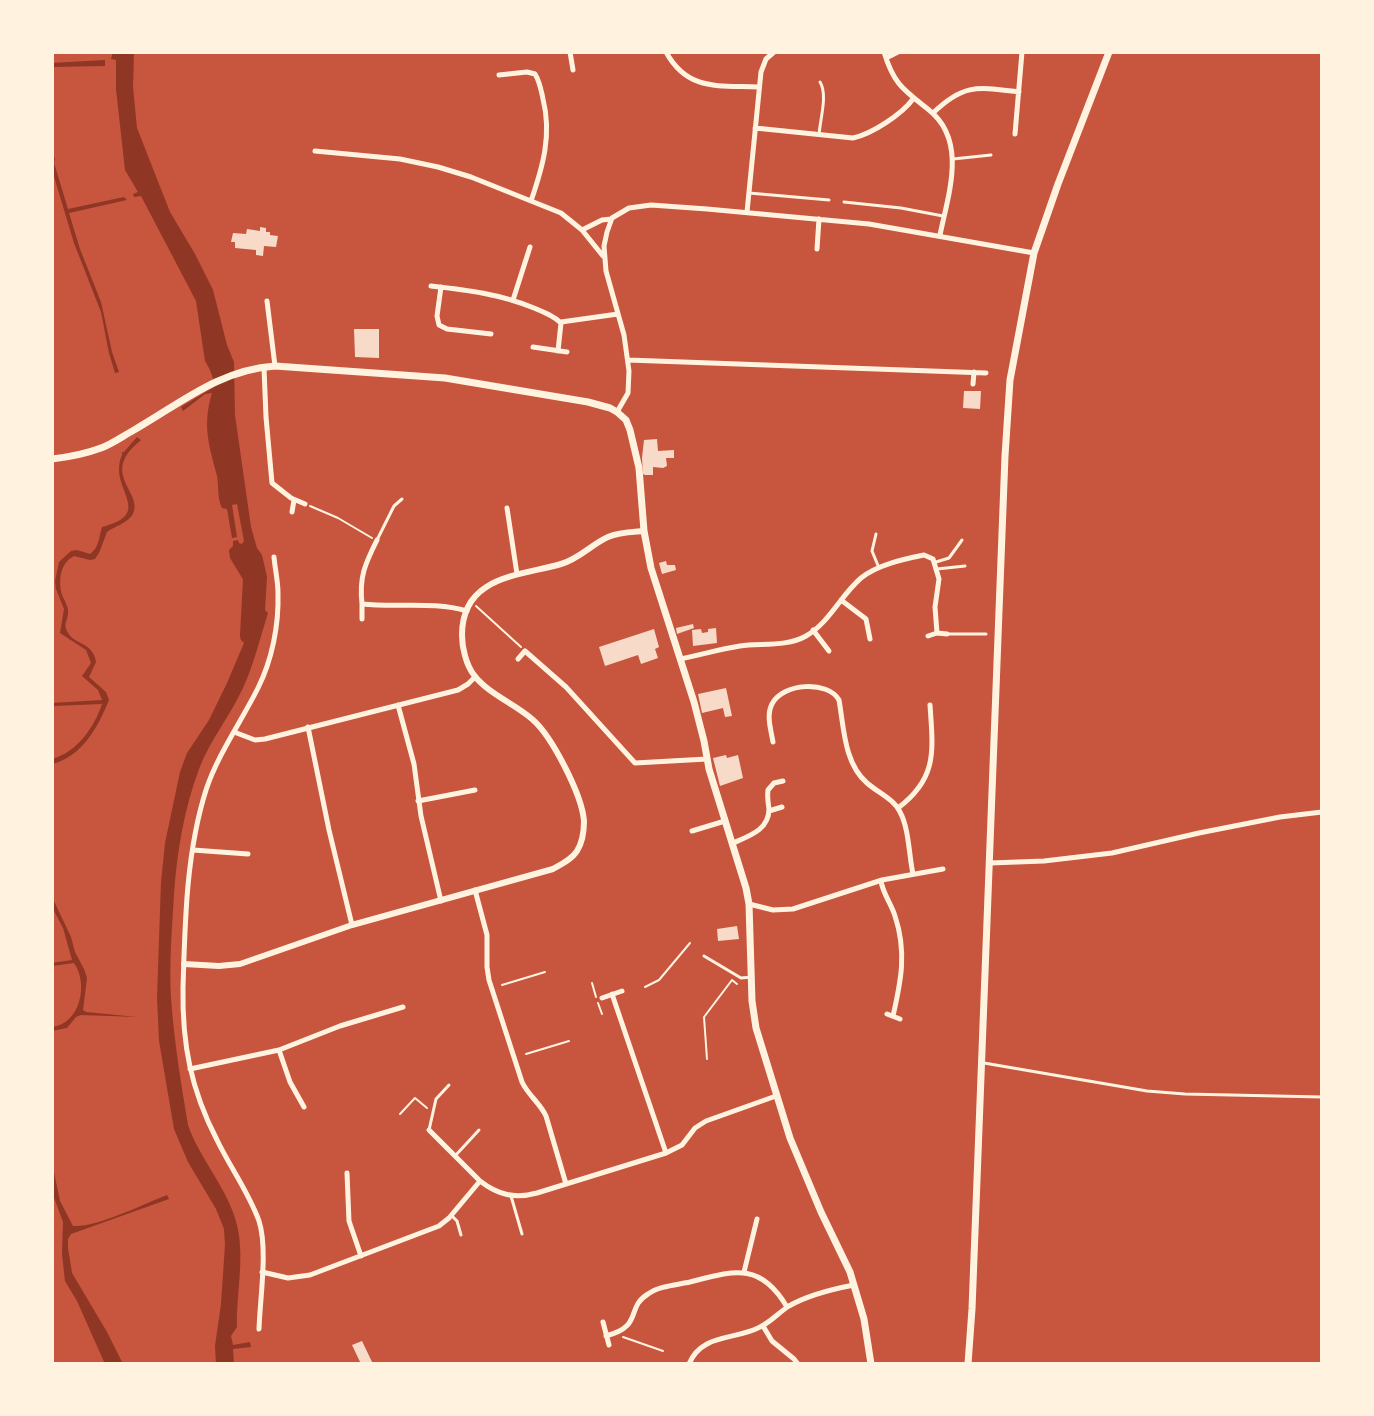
<!DOCTYPE html>
<html>
<head>
<meta charset="utf-8">
<style>
  body { margin:0 }
  #map { position:relative; width:1374px; height:1416px; overflow:hidden; background:#c8553d; font-family:Overpass,sans-serif }
  canvas { display:block }
  .frame { position:absolute; inset:0; border:54px solid #fff3e0; pointer-events:none }
</style>
</head>
<body>
<div id="map">
<canvas width="1374" height="1416"></canvas>
<div class="frame"></div>
</div>
<script>
const g = document.querySelector('canvas').getContext('2d');
g.lineJoin = 'round';
function fillPath(path, color) { g.fillStyle = color; g.fill(path, 'evenodd'); }
function stroke(path, color, width, dash) { g.strokeStyle = color; g.lineWidth = width; g.lineCap = dash ? 'butt' : 'round'; g.setLineDash(dash || []); g.stroke(path); }
const water = new Path2D(`
  M113,52H134L133,87L137,128L170,212L195,254L213,290L227,345L234,362L235,415L251,527L257,548L262,555L267,577L265,610L268,613C260,638 254,664 243,688C230,716 210,740 199,769C184,809 177,852 174,894C172,929 169,963 171,998C174,1041 181,1083 188,1125C199,1157 223,1183 234,1215C247,1251 236,1290 237,1327L231,1336L233,1345L250,1342L251,1347L233,1349L234,1364H216L215,1346L221,1304L225,1245L224,1229L216,1209L188,1162L174,1129L159,1041L157,998L161,882L165,843L180,772L187,753L209,720L227,683L244,643L248,622L249,594L247,586L230,558L229,550L233,546V541L238,540L239,543L242,544L244,541L237,504L232,505L237,537L232,538L227,509L222,508C217,498 219,487 217,476C209,445 202,426 212,393L205,394L183,411L181,407L214,387C214,378 210,369 205,361L196,301L141,196L134,197L133,194L138,192L125,170L116,89V60L111,59Z
  M105,60V66L52,67V63Z
  M52,157L55,158L54,163L68,209L124,197L127,200L69,213L80,249L101,302L112,352L119,372L115,373L109,353L101,312L74,243L52,170Z
  M137,437L141,440C98,474 144,492 133,514C128,523 115,526 107,532L99,553L95,559L90,560L74,556C60,563 58,581 62,595C64,600 69,607 68,613C68,620 63,624 67,631C74,646 93,641 96,662L89,677L106,692L109,700C98,727 82,757 52,764V759C77,752 94,728 102,704L52,706V703L102,700L98,690L82,676L91,663L86,650L60,633L64,609L56,589L55,581L59,562L71,551L77,550L90,554C99,548 99,537 102,527C157,513 107,489 122,455V452H124Z
  M52,897L71,937L75,952L84,969L87,978L83,1010L86,1012L137,1017L81,1015L76,1017L67,1028L52,1031V1027C80,1024 89,984 74,963L52,966V963L72,960L63,928L52,907Z
  M52,1163L60,1201L73,1226C95,1228 144,1204 167,1195L169,1199L71,1234L68,1239V1248L72,1273L107,1332L123,1364H105L77,1301L65,1281L62,1254L63,1222L53,1195Z`);
const river = new Path2D(`
  M248,636L251,579`);
const building = new Path2D(`
  M260,227L266,228V232H270V235L278,236L276,247L264,246L263,256L256,255V250L235,248V242H231L233,233L246,234L247,229L260,231Z
  M354,329H379V358L355,357Z
  M964,391H981L980,409L963,408Z
  M657,439L658,451L674,450V458H666L667,466L663,468L653,467V475H645L643,474L642,458L644,440Z
  M666,561L667,565H675L676,570L662,574L659,563Z
  M693,624L694,628L677,634L676,628Z
  M716,628L717,643L693,646L692,630L701,629L702,633L708,632V629Z
  M654,629L659,647L655,649L658,658L641,664L638,655L605,666L599,647Z
  M726,688L732,716L725,717L723,708L702,713L698,694Z
  M726,755L727,758L738,755L743,778L720,786L713,758Z
  M737,926L739,939L718,941L717,929Z
  M362,1341L373,1364H361L352,1345Z`);
const path = new Path2D(`
  M310,506L338,518L372,538
  M476,606L521,647
  M592,983L596,997
  M502,985L545,972
  M645,987L659,980L690,943
  M598,1003L602,1014
  M526,1054L569,1041
  M707,1059L704,1017L732,980L737,984
  M400,1114L415,1098L427,1108
  M623,1337L663,1351`);
const service = new Path2D(`
  M819,135C820,119 828,95 820,82
  M953,159L991,155
  M749,193L829,200
  M844,202L901,208L943,216
  M876,534L872,551L879,568
  M377,540L394,506L402,499
  M936,562L949,558L962,540
  M937,569L965,566
  M947,634H986
  M704,956L741,978L752,977
  M984,1063L1147,1091L1185,1094L1322,1097
  M429,1130L436,1099L449,1085
  M455,1156L479,1130
  M511,1196L522,1234
  M451,1215L457,1221L461,1235`);
const minor = new Path2D(`
  M570,52L573,70
  M666,52C688,92 719,85 759,87
  M884,52C894,85 904,90 929,110C968,141 948,195 940,235
  M886,58L898,52
  M499,75L527,72L535,74C540,82 541,90 543,99C552,135 543,166 531,201
  M933,113C964,83 978,87 1019,92
  M755,128L853,138C872,134 902,114 913,99
  M1015,134L1022,52
  M315,151L400,159L438,167L471,177L561,213L582,230L603,256
  M747,212L761,72L766,59L774,52
  M582,230L602,220L611,219
  M817,249L819,219
  M431,286C467,290 500,294 534,308C544,312 554,316 561,323L558,351
  M441,287L437,316L439,325L447,329L491,334
  M513,300L530,247
  M267,301L275,366
  M561,322L618,314
  M533,347L567,352
  M628,360L986,373
  M264,368L266,417L272,483L291,498L305,504
  M973,384L974,372
  M617,412L628,393L629,371L624,335L606,271L604,246L607,232L612,218L629,208L651,205L707,209L869,224L1034,253
  M507,508L517,574
  M292,512L294,500
  M377,540C365,564 359,577 362,604C397,608 433,601 467,611
  M841,600L866,619L870,639
  M362,619V604
  M813,630L829,651
  M928,636L937,633L947,634
  M518,659L525,651L566,687L635,763L707,759
  M680,659C700,655 720,649 740,646C761,643 787,647 806,636C829,623 841,595 861,578C877,565 904,559 924,555L933,559L939,579L935,607L937,633
  M398,705L414,764L421,816L441,901
  M308,727L329,830L352,925
  M234,732L255,740L265,739L458,690L468,684L475,677
  M773,742C771,730 766,715 772,704C782,683 828,680 839,700C844,728 844,763 867,783C877,792 894,799 900,812C909,828 909,856 913,874
  M418,801L475,790
  M898,808C938,778 933,750 930,705
  M769,811L782,807
  M692,831L725,821
  M733,843C749,836 769,830 769,809C768,802 767,797 768,790L774,783L783,781
  M193,850L248,854
  M990,863L1044,861L1112,853L1199,833L1280,817L1322,812
  M881,881C883,894 891,903 895,916C907,952 901,981 893,1016
  M475,890L487,935V967L489,980L522,1082C528,1095 540,1103 546,1116L566,1184
  M749,904L773,910L793,909L882,880L943,869
  M612,994L666,1153
  M602,998L622,991
  M887,1014L900,1019
  M279,1050L290,1082L304,1107
  M190,1069L279,1050L340,1026L403,1007
  M429,1130L480,1181
  M347,1173L349,1221L361,1256
  M262,1272L288,1278L310,1275L439,1226L449,1218L480,1181C498,1195 515,1199 537,1193L666,1153L682,1145L695,1128L706,1121L776,1096
  M744,1272L757,1219
  M603,1322L609,1345
  M763,1326L772,1341L794,1359L798,1364
  M259,1329C260,1298 268,1249 259,1221C249,1193 230,1167 217,1140C191,1090 182,1044 183,988C185,923 186,853 206,790C218,754 241,722 258,688C272,660 279,625 278,593C278,581 275,569 274,557
  M606,1336C644,1326 625,1308 648,1294C659,1286 676,1285 690,1282C733,1271 760,1261 787,1307
  M689,1364C701,1334 734,1340 758,1328C770,1323 778,1313 789,1306C808,1295 833,1289 854,1285`);
const tertiary = new Path2D(`
  M184,964L219,966L240,964L352,925L553,869C562,864 572,859 577,851C582,843 584,831 584,821C582,795 552,736 532,719C515,704 487,693 474,675C466,665 462,647 462,635C462,576 519,576 561,564C579,559 592,544 608,537C619,532 633,532 644,531`);
const secondary = new Path2D(`
  M52,459C69,457 85,454 101,448C112,444 123,436 134,430C181,403 219,370 275,366L445,378L588,402L610,408L617,412L626,420L630,430L639,468L644,531L651,568L694,702L704,741L709,769L746,888L749,904L752,1001L756,1028L790,1138L821,1212L850,1272L864,1319L871,1364
  M968,1364L972,1309L1005,456L1010,380L1034,253L1058,184L1109,52`);
fillPath(water, '#8f3625');
stroke(river, '#8f3625', 16);
fillPath(building, '#f7dbc8');
stroke(path, '#fff3e0', 2);
stroke(service, '#fff3e0', 3);
stroke(minor, '#fff3e0', 5);
stroke(tertiary, '#fff3e0', 6);
stroke(secondary, '#fff3e0', 7);
</script>
</body>
</html>
